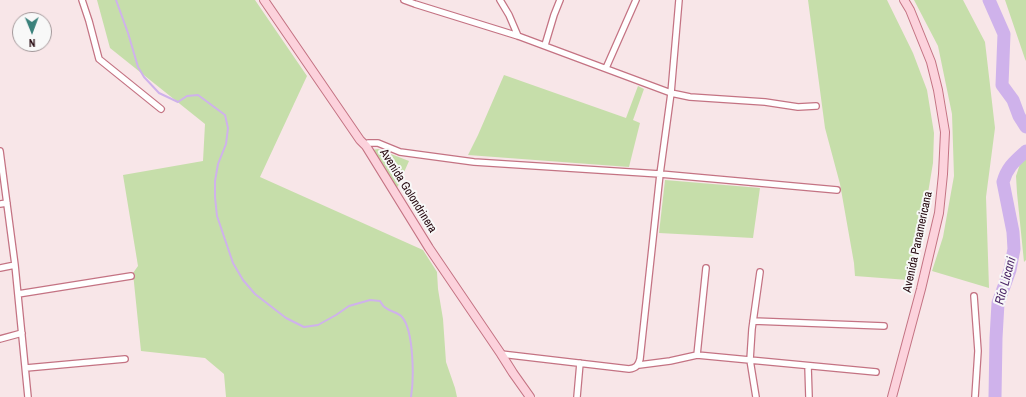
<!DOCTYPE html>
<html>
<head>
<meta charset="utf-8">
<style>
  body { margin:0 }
  #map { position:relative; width:1026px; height:397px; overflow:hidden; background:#f8e6e8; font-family:"Archivo Narrow",sans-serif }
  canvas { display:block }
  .north { position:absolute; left:12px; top:12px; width:40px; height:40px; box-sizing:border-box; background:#f8f8f8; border:1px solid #a3989a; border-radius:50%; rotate:179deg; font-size:11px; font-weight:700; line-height:16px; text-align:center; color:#24070e }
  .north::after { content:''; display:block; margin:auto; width:14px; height:18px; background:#3b827c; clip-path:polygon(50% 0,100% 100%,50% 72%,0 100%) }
</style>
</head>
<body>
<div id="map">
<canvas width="1026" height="397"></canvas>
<div class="north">N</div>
</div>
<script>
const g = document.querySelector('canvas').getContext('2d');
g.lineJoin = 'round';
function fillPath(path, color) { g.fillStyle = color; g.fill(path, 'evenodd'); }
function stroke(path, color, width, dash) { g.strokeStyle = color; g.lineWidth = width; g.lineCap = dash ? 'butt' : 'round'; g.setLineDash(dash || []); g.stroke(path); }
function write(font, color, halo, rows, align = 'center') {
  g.font = font + ' "Archivo Narrow",sans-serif'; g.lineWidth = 4; g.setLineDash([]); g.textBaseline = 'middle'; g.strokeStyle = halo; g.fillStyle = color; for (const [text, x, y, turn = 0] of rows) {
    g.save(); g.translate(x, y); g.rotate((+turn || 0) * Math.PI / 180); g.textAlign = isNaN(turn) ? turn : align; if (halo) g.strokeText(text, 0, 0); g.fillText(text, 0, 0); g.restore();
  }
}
const green = new Path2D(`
  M97,0H255L307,76L260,177L423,250L437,272L438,289L443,319L446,362L455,388L457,397H226L224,374L205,358L141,351L133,273L138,266L123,175L203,161L205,124L110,48Z
  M808,0H887L913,53L927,90L934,133L933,163L925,211L908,280L855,276L854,263L840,184L825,128Z
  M914,0H963L985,42L995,128L986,197L989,288L932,271L943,237L954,176L952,114L938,46Z
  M1005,0H1026V61L1025,59Z
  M504,75L626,118L638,86L644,89L633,120L640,123L629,167L468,155L478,135Z
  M378,149L409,161L397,188L371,150Z
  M1026,158V260L1024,262L1017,193L1016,176L1020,164Z
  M665,180L760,188L753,238L659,233Z`);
const stream = new Path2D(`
  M116,0L128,33L138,67L144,77L159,93L178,102L187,96L198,95L225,115L228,128L226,144L218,164L215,181V197L217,216L233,263L243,280L255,294L286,318L304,327L318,325L336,315L349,306L370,300L380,301C382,304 383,307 386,308C391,312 398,312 402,317C414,331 414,379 411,397`);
const river = new Path2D(`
  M989,0L1004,34L1002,85L1013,100L1019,116L1026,127
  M995,397L996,338L998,303L1010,270L1014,249L1013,232L1003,182C1007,167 1015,161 1026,151`);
const street = new Path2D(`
  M82,0L89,21L99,59L161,109
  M404,0L415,4L518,36L671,93L690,97L765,102L798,107L816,106
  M500,0L509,15L518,36
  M545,45L554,15L560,0
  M606,68L636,0
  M366,146L368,143H378L400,152L474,162L660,174L837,190
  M0,151L15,265L28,397
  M0,204L7,203
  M0,268L15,265
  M18,294L131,276
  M974,296L978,351L975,397
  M753,321L884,326
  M0,339L22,333
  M501,354L629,369C636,368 638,366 640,359L660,174L671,93L679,0
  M697,355L706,268
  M639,365L670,361L697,355L876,372
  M808,366L809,397
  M26,368L125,359
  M577,397L580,363
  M756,397L750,360L752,329L760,272`);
const secondary = new Path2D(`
  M264,0L360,140L366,146L429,248L501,354L513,373L530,397
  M892,397L921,289L939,213L943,174L945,132L938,90L931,62L910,10L904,0`);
const streetNames = [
  ["Avenida Golondrinera",408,191,58],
  ["Avenida Panamericana",918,242,-78]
];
const waterNames = [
  ["Río Licani",1006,281,-75]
];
fillPath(green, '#c6deaa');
stroke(stream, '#cfb2eb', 2);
stroke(river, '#cfb2eb', 13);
stroke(street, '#c47383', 8);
stroke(secondary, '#c47383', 10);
stroke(street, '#fff', 5.5);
stroke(secondary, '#fcd2dc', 8);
write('12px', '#24070e', '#f8f8f8', streetNames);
write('italic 13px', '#4d2769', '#f8f8f8', waterNames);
</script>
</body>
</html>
